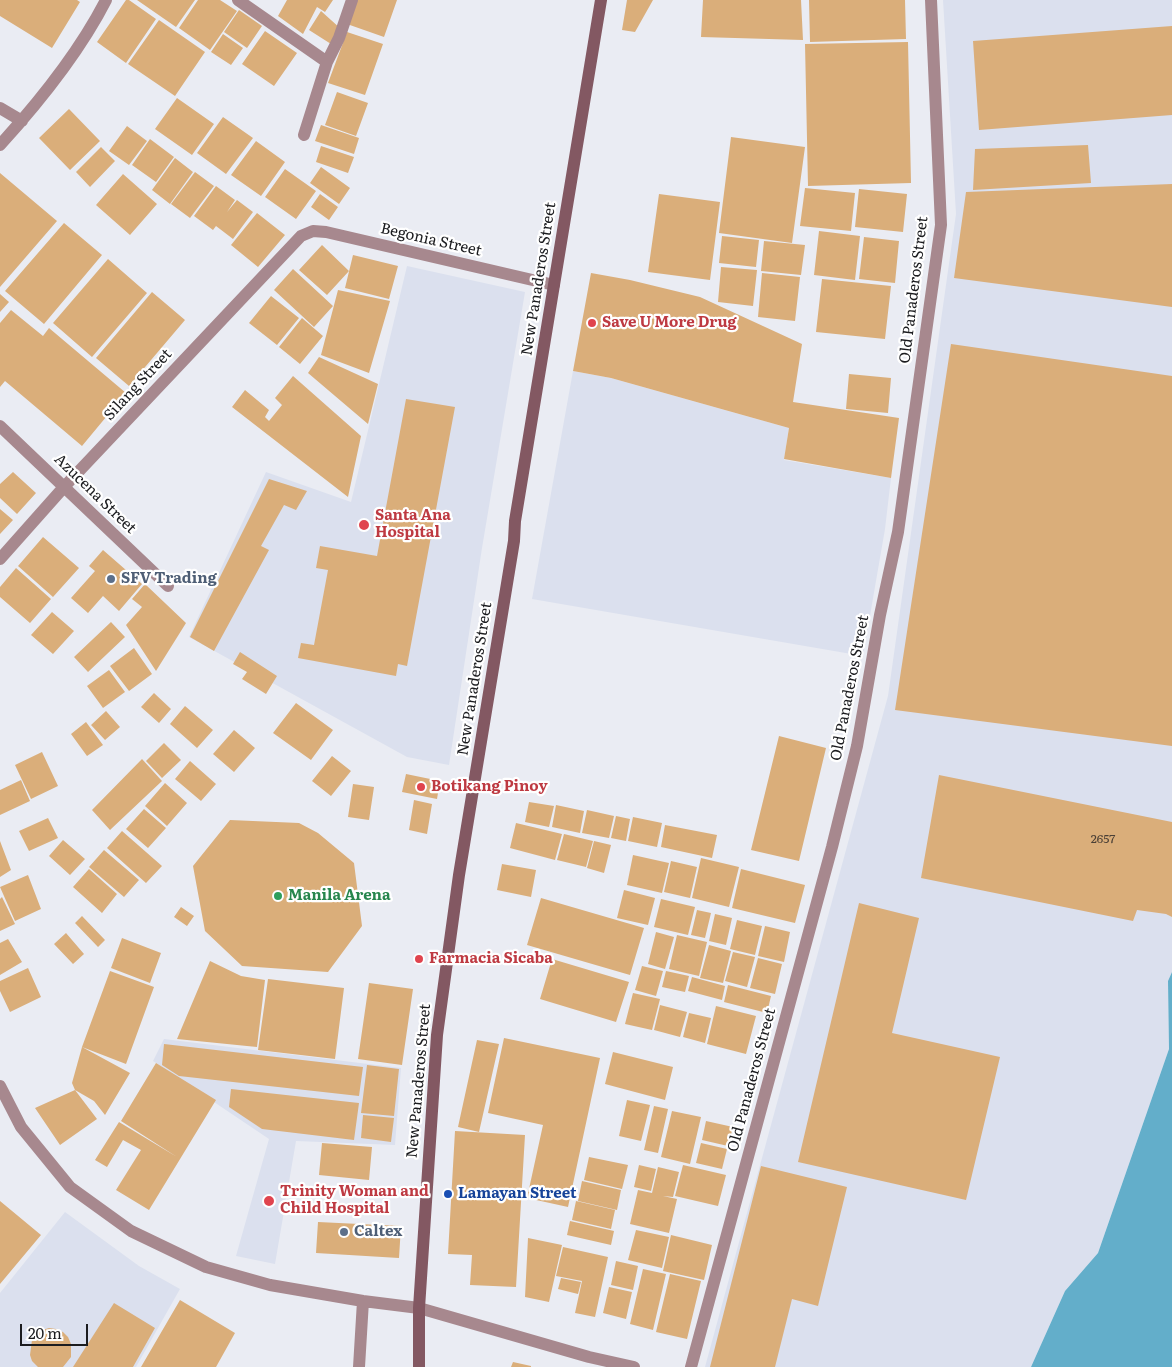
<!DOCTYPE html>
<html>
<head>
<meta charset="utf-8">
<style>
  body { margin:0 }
  #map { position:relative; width:1172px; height:1367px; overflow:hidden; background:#eaecf3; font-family:Literata,serif }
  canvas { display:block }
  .scale { position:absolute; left:20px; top:1324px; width:68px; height:22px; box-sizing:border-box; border:2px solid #1b1c1f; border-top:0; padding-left:6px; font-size:15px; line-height:18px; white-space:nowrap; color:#1b1c1f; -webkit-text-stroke:4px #fff; paint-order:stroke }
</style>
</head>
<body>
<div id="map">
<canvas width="1172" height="1367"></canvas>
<div class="scale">20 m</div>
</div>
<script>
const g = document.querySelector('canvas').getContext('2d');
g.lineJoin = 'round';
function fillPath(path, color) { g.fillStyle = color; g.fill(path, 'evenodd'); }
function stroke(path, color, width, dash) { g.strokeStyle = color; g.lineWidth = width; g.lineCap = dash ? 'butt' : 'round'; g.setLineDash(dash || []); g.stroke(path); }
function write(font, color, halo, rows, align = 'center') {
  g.font = font + ' Literata,serif'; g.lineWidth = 4.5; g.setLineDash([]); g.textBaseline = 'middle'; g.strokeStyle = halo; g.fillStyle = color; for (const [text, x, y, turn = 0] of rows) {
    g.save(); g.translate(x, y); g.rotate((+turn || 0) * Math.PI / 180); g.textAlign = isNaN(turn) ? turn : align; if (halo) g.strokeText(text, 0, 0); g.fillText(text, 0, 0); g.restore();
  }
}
const built = new Path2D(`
  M943,0H1172V972L1168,981L1169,1049L1098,1253L1065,1291L1031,1367H705L888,696L956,214Z
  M407,266L525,292L482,548L449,765L407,757L189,637L266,472L351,502Z
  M573,371L611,378L789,428L784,460L891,478L885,529L863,656L532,599Z
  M164,1039L401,1068L395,1145L296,1141L275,1264L236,1256L269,1139L153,1061Z
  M65,1212L139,1266L180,1289L136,1367H0V1293Z`);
const water = new Path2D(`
  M1172,972V1367H1031L1065,1291L1098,1253L1169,1049L1168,981Z`);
const building = new Path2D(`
  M0,0H77L80,2L52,48L0,16Z
  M126,0H129L156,19L126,63L97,42Z
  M137,0H195L176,27Z
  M198,0H220L237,11L210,50L179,28Z
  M287,0H333L325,12L317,7L303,34L278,16Z
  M356,0H397L384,37L347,24Z
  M627,0H653L635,32L622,30Z
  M703,0H801L803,40L701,37Z
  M809,0H905L906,39L810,42Z
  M239,10L262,26L247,48L224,32Z
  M321,11L341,29L331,44L309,30Z
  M159,20L205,52L175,96L128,64Z
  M1172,26V115L979,130L973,41Z
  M265,31L297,53L274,86L242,64Z
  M347,32L383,44L365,95L328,83Z
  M223,34L243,48L231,65L211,52Z
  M908,42L911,183L808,186L805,44Z
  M337,92L368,103L356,136L325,125Z
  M177,98L214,124L192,155L155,129Z
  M69,109L100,141L70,170L39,138Z
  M223,117L253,138L226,174L197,153Z
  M321,125L359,138L354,154L315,141Z
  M127,126L147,141L129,165L109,151Z
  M731,137L805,147L792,243L719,233Z
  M150,139L174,157L156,182L132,165Z
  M256,141L285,162L261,196L231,175Z
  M1088,145L1091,183L973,190L975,149Z
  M321,146L354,157L348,173L316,162Z
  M101,147L115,161L90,187L76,172Z
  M175,158L193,172L170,204L152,190Z
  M321,167L350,188L339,204L310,183Z
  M285,169L316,191L296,219L265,197Z
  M195,172L214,186L190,218L171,204Z
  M0,173L57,221L0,287Z
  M123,174L157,204L130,235L96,205Z
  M1172,184V307L954,278L966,192Z
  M216,186L235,200L227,212L237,200L253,212L233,239L216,226L213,230L194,216Z
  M805,188L855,193L851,231L800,226Z
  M859,189L907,194L903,232L855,227Z
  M320,194L338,207L329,220L311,207Z
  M659,194L720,202L710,280L648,272Z
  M257,213L285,235L258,267L231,245Z
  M64,223L102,255L44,324L5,291Z
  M819,231L860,236L855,280L814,275Z
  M722,236L759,240L756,267L719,263Z
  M864,237L899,241L895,283L859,279Z
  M764,241L805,245L801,275L761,271Z
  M322,245L349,271L327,295L299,270Z
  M353,255L398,266L389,299L345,288Z
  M108,259L147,293L92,357L53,323Z
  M721,267L757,270L753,306L718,302Z
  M293,269L333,306L314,327L274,290Z
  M591,273L630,280L700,297L802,344L793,402L899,418L891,478L784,459L789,428L611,378L573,371Z
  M762,273L800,277L795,321L758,317Z
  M822,279L891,286L885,339L816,332Z
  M338,290L390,301L369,373L321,355Z
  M152,292L185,320L129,386L96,358Z
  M0,294L9,302L0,312Z
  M271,296L299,318L277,345L249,323Z
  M11,310L43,336L49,328L126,393L82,446L5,381L0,387V323Z
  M302,318L323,336L300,364L279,347Z
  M951,344L1172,376V746L895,710Z
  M319,357L378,384L368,424L308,373Z
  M849,374L891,378L888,413L846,409Z
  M293,376L361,436L348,497L232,407L245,390L269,410L265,417L269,421L282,405L275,398Z
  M406,399L455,407L407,666L398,664L396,676L298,658L301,643L314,645L328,570L316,568L320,546L377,556Z
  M13,472L36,493L17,514L0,498V484Z
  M269,479L307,491L296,510L284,505L261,546L269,550L214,651L190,637Z
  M0,509L13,520L0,534Z
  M43,537L79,568L53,597L18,566Z
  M103,550L142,584L119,611L103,596L88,613L71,598L95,571L89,566Z
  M16,568L51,599L30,623L0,597V587Z
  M145,584L186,623L156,671L126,625L142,607L132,599Z
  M52,612L74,631L53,654L31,635Z
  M111,622L125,637L88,672L74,657Z
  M134,648L152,674L129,691L110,666Z
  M240,652L277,676L266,694L242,679L247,672L233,664Z
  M109,670L125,692L103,708L87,686Z
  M154,693L171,709L159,723L141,707Z
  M296,703L333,730L311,760L273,733Z
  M185,706L213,730L197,748L170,724Z
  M106,711L120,727L105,740L91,725Z
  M86,722L103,745L87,756L71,734Z
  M234,730L255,748L234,772L213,754Z
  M779,736L826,748L799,861L751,850Z
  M164,743L181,760L162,778L146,761Z
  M42,752L58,786L31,799L15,765Z
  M332,756L351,771L331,796L312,781Z
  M142,759L162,781L110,830L92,810Z
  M190,761L216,784L201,801L175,779Z
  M406,774L440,781L437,799L402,792Z
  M939,775L1172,822V917L1166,914L1137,910L1133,921L921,878Z
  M21,780L30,801L0,815V790Z
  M165,783L187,803L167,826L145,806Z
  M353,784L374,787L369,820L348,817Z
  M414,800L432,804L427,834L409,830Z
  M529,802L554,806L549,827L525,822Z
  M556,805L584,811L580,833L552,827Z
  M144,809L166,828L148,848L126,829Z
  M587,810L614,816L609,838L582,833Z
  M616,816L630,819L626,841L611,838Z
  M633,817L662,823L657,847L628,841Z
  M48,818L58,838L29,851L19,831Z
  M230,820L299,823L318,833L354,863L362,926L328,972L242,966L205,931L193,866Z
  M516,823L562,834L555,860L510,848Z
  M665,825L717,835L712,858L661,847Z
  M122,831L162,866L146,883L107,848Z
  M564,834L593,841L586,867L557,860Z
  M63,840L85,859L70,875L49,856Z
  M0,841L11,870L0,877Z
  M594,841L611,845L604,873L587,868Z
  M104,850L139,880L124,897L89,867Z
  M633,855L669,863L662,893L627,885Z
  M701,858L739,867L729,907L692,898Z
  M671,861L697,867L690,898L664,892Z
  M502,864L536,870L531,897L497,890Z
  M89,869L117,894L102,913L73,887Z
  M741,869L805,885L795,923L732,908Z
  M28,875L41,909L15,921L0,887Z
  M624,890L655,898L648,925L617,918Z
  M2,897L15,924L0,931V899Z
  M541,898L644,928L630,975L527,945Z
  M661,899L695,907L688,935L654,927Z
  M859,903L919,918L892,1033L1000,1057L966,1200L798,1162Z
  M181,907L194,916L187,926L174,917Z
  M697,910L711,913L705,938L691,935Z
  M715,914L732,918L726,945L709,941Z
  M82,916L105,940L98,947L75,923Z
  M737,920L762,926L755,955L730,949Z
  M765,926L790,932L784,962L758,956Z
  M656,932L674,937L665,969L648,964Z
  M66,933L84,954L73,964L54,944Z
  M677,935L707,942L699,976L669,969Z
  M122,938L161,953L150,983L111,968Z
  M8,939L22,962L0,975V943Z
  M709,945L731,951L723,983L700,978Z
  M733,952L755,957L747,987L725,981Z
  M758,958L782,964L775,994L750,988Z
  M552,959L629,982L616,1022L540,999Z
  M210,961L241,976L265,980L257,1047L177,1039Z
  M642,966L663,971L656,996L635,990Z
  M28,968L41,997L10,1012L0,991V981Z
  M110,971L154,987L126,1064L82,1047L130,1073L105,1115L94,1101L75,1090L72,1083L82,1047Z
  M666,971L689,976L685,992L662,987Z
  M692,977L725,986L722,1000L688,991Z
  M268,979L344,988L335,1059L258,1050Z
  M369,983L413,989L402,1065L358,1059Z
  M728,985L771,996L767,1013L724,1002Z
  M633,993L660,999L652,1030L625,1024Z
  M660,1005L687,1012L680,1037L654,1030Z
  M716,1006L756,1016L746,1054L707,1044Z
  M689,1013L711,1018L705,1043L683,1037Z
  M504,1038L600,1058L568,1207L527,1198L543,1125L488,1113Z
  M477,1040L499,1044L479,1132L458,1127Z
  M164,1044L363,1067L359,1096L179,1076L162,1065Z
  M613,1052L673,1067L665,1100L605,1084Z
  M156,1063L216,1100L149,1210L116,1190L141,1150L123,1140L107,1167L95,1160L119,1122L177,1157L121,1121Z
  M367,1065L399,1069L394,1116L361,1113Z
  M231,1089L359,1103L354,1140L262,1129L229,1107Z
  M75,1090L97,1119L60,1145L35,1108Z
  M627,1100L650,1105L641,1141L619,1136Z
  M654,1106L668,1109L658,1153L644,1150Z
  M672,1111L701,1117L690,1164L661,1157Z
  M363,1115L394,1118L391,1142L361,1138Z
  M706,1121L733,1127L728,1146L702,1140Z
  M455,1131L525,1135L516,1287L470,1285L472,1255L448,1254Z
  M322,1143L372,1147L369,1180L319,1175Z
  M701,1143L727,1149L722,1169L696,1163Z
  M589,1157L628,1165L622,1189L584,1180Z
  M639,1165L656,1169L651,1191L634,1187Z
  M683,1165L726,1175L718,1206L675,1196Z
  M761,1166L847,1187L818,1306L792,1299L775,1367H710Z
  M658,1167L679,1172L673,1197L663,1196L677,1199L669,1233L630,1224L638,1190L652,1193Z
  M582,1181L621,1190L617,1210L578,1201Z
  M0,1201L41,1235L0,1284Z
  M576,1201L615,1210L611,1229L572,1220Z
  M570,1221L614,1231L611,1245L567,1235Z
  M318,1222L401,1226L399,1258L316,1253Z
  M636,1230L669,1237L662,1268L628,1260Z
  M671,1235L712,1245L704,1280L663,1271Z
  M528,1238L562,1245L549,1302L525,1297Z
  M563,1247L608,1257L595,1317L575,1313L582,1281L556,1276Z
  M616,1261L638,1266L633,1290L611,1285Z
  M643,1269L666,1274L653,1330L630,1324Z
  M670,1274L701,1281L687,1339L656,1332Z
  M561,1278L581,1282L578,1294L558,1289Z
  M609,1287L632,1292L626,1319L603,1313Z
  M180,1300L235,1333L216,1367H141Z
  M114,1303L155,1328L133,1367H73Z
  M49,1328L56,1329L63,1332L68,1337L71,1344V1357L63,1367H38L32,1361L30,1355L32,1340L42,1330Z
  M513,1362L531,1366V1367H511Z`);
const minor = new Path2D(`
  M238,0L327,62
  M0,108L22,121
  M304,135L327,62L339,38L352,0
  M0,145C40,101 79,53 106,0
  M0,426L168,586
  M0,559L64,487L301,236L313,231L326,232L554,285
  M0,1086L21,1127L70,1187L131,1231L206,1267L270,1285L363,1301L419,1308L589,1357L634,1367
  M359,1367L363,1301
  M691,1367L832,847L857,746L880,615L898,532L941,225L931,0`);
const secondary = new Path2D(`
  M419,1367V1308L437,1035L459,875L514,541L515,521L601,0`);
const markers = [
  [592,323,5,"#e0444e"],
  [364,525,6,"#e0444e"],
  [111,579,5,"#5c6f8a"],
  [421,787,5,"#e0444e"],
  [278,896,5,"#2e9e5b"],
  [419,959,5,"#e0444e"],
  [448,1194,5,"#1a4fb4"],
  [269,1201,6,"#e0444e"],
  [344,1232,5,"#5c6f8a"]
];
const numberNames = [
  ["2657",1103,839]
];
const streetNames = [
  ["Begonia Street",431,240,13],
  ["New Panaderos Street",539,279,-81],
  ["Old Panaderos Street",914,290,-83],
  ["Silang Street",138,385,-47],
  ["Azucena Street",95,494,44],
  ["New Panaderos Street",475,679,-81],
  ["Old Panaderos Street",850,688,-79],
  ["Old Panaderos Street",752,1080,-75],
  ["New Panaderos Street",419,1081,-85]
];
const healthNames = [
  ["Save U More Drug",602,323],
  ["Santa Ana",375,516],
  ["Hospital",375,533],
  ["Botikang Pinoy",431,787],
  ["Farmacia Sicaba",429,959],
  ["Trinity Woman and",280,1192],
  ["Child Hospital",280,1209]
];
const serviceNames = [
  ["SFV Trading",121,579],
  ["Caltex",354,1232]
];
const leisureNames = [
  ["Manila Arena",288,896]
];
const transitNames = [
  ["Lamayan Street",458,1194]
];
fillPath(built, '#dbe0ee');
fillPath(water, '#63aeca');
fillPath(building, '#daae7a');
stroke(minor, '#a7888e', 12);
stroke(secondary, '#835862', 12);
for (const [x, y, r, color] of markers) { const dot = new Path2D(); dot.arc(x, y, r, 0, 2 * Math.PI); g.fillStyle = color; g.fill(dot); stroke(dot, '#fff', 2); }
write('12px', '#4b4036', null, numberNames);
write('15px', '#1b1c1f', '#fff', streetNames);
write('bold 15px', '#be3a42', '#fff', healthNames, 'left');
write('bold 15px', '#4e5e75', '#fff', serviceNames, 'left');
write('bold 15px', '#27864d', '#fff', leisureNames, 'left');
write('bold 15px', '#164399', '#fff', transitNames, 'left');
</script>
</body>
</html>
